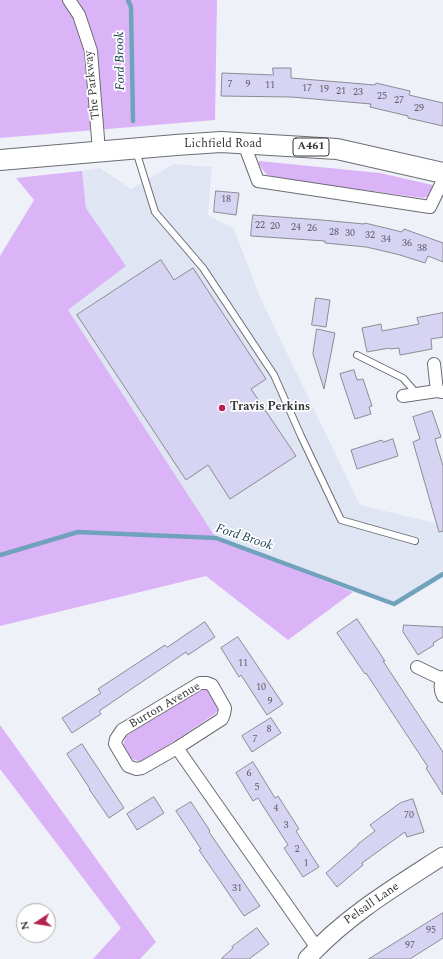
<!DOCTYPE html>
<html>
<head>
<meta charset="utf-8">
<style>
  body { margin:0 }
  #map { position:relative; width:443px; height:959px; overflow:hidden; background:#eff1f9; font-family:Spectral,serif }
  canvas { display:block }
  .north { position:absolute; left:16px; top:903px; width:40px; height:40px; box-sizing:border-box; background:#fff; border:1px solid #aeafb0; border-radius:50%; rotate:258deg; font-size:11px; font-weight:700; line-height:16px; text-align:center; color:#353639 }
  .north::after { content:''; display:block; margin:auto; width:14px; height:18px; background:#b4234d; clip-path:polygon(50% 0,100% 100%,50% 72%,0 100%) }
</style>
</head>
<body>
<div id="map">
<canvas width="443" height="959"></canvas>
<div class="north">N</div>
</div>
<script>
const g = document.querySelector('canvas').getContext('2d');
g.lineJoin = 'round';
function fillPath(path, color) { g.fillStyle = color; g.fill(path, 'evenodd'); }
function stroke(path, color, width, dash) { g.strokeStyle = color; g.lineWidth = width; g.lineCap = dash ? 'butt' : 'round'; g.setLineDash(dash || []); g.stroke(path); }
function write(font, color, halo, rows, align = 'center') {
  g.font = font + ' Spectral,serif'; g.lineWidth = 3.5; g.setLineDash([]); g.textBaseline = 'middle'; g.strokeStyle = halo; g.fillStyle = color; for (const [text, x, y, turn = 0] of rows) {
    g.save(); g.translate(x, y); g.rotate((+turn || 0) * Math.PI / 180); g.textAlign = isNaN(turn) ? turn : align; if (halo) g.strokeText(text, 0, 0); g.fillText(text, 0, 0); g.restore();
  }
}
const built = new Path2D(`
  M174,164L212,167L208,215L234,229L260,297L360,505L443,525V574L394,604L353,592L216,538L67,310L126,266L86,208L82,171L100,168L131,189Z`);
const green = new Path2D(`
  M0,0H217L215,120L0,138Z
  M259,161L380,173L437,186L433,195L423,198L275,178L266,174L258,163Z
  M82,171L86,208L126,266L68,310L216,538L353,592L288,640L206,576L0,626V256L34,200L16,178Z
  M203,688L209,689L219,709L215,714L143,762L138,761L129,758L123,746L126,736Z
  M0,725L156,942L140,959H93L121,928L0,769Z`);
const stream = new Path2D(`
  M128,0L131,7L133,121
  M0,555L78,532L216,538L394,604L443,574`);
const building = new Path2D(`
  M273,68H291V78L375,85L376,83L410,91L409,95L443,103V126L408,118V116L370,107L371,104L291,97L221,96L222,73L273,75Z
  M216,191L239,193L236,215L214,212Z
  M253,215L322,220L364,224L365,223L402,232L404,229L443,243V262L428,256L425,263L400,255L375,249L366,247L325,243V241L251,236Z
  M161,260L174,280L193,268L266,379L251,389L296,456L230,499L208,465L186,480L77,315Z
  M316,298L330,300L326,327L312,325Z
  M443,313V337L431,339L432,349L400,355L399,348L390,349L389,348L367,352L362,328L381,324L382,331L419,324L417,318Z
  M317,329L335,333L324,389L313,354Z
  M354,370L357,380L363,379L372,406L369,407L371,414L355,419L340,374Z
  M432,411L441,437L435,439L443,466V531L439,532L413,442L420,439L413,417Z
  M393,439L398,456L357,469L351,450L382,440L383,442Z
  M357,619L385,661H383L443,752V795L426,768L428,767L366,673L365,674L337,633Z
  M205,622L215,637L188,655L186,652L161,669L99,711L101,714L72,733L62,718L101,693L98,689L165,645L167,647Z
  M404,625L443,627V637L433,643L434,645L418,655L403,632Z
  M238,637L283,704L267,715L241,675L239,677L221,648Z
  M271,718L281,733L252,752L242,736Z
  M82,744L124,808L109,818L89,789H90L67,754Z
  M253,762L275,798L278,796L299,829L296,831L319,867L303,877L284,848L288,845L258,798L253,801L236,773Z
  M154,797L164,813L137,830L127,814Z
  M413,799L424,832L407,837L405,832L362,863L363,865L337,887L326,873L358,845V844L375,831L370,825L400,803Z
  M191,802L210,831L209,832L260,906L244,916L199,850L201,849L176,811Z
  M443,913V938L410,959H369Z
  M257,928L269,944L249,959H221L233,948L232,947Z`);
const service = new Path2D(`
  M136,151L155,212L203,268L274,375L301,436L341,520L415,541
  M357,355L403,378L417,394`);
const minor = new Path2D(`
  M69,0L79,15L91,51L99,151
  M244,144L258,181L430,207L443,180
  M434,364L437,391
  M403,396L437,391L443,392
  M417,667L442,679
  M443,677C440,683 440,690 443,696
  M200,683H207L212,685L225,708L224,714L222,719L177,748L142,768L136,769L128,766L115,744L116,739L122,730Z
  M177,748L317,948`);
const secondary = new Path2D(`
  M307,959C346,916 395,887 443,856`);
const trunk = new Path2D(`
  M0,160L176,145L221,142L337,149L443,173`);
const markers = [
  [222,408,4,"#b4234d"]
];
const numberNames = [
  ["7",230,85],
  ["9",248,85],
  ["11",270,86],
  ["17",307,89],
  ["19",324,90],
  ["21",341,92],
  ["23",358,93],
  ["25",382,97],
  ["27",399,101],
  ["29",419,109],
  ["18",226,200],
  ["22",260,226],
  ["20",275,227],
  ["24",296,228],
  ["26",312,229],
  ["28",334,233],
  ["30",350,234],
  ["32",370,236],
  ["34",386,240],
  ["36",407,244],
  ["38",422,249],
  ["11",243,664],
  ["10",261,688],
  ["9",270,702],
  ["8",269,730],
  ["7",255,740],
  ["6",249,774],
  ["5",257,788],
  ["4",276,809],
  ["70",409,816],
  ["3",286,826],
  ["2",297,850],
  ["1",306,864],
  ["31",237,889],
  ["95",431,931],
  ["97",410,946]
];
const shields = [
  [311,147,36]
];
const shieldNames = [
  ["A461",311,147]
];
const streetNames = [
  ["The Parkway",93,85,-96],
  ["Lichfield Road",223,145],
  ["Burton Avenue",165,706,-30],
  ["Pelsall Lane",372,904,-35]
];
const poiNames = [
  ["Travis Perkins",230,408]
];
const waterNames = [
  ["Ford Brook",121,61,-91],
  ["Ford Brook",244,538,18]
];
fillPath(built, '#e0e5f4');
fillPath(green, '#dbb4f7');
stroke(stream, '#70a2bc', 4.5);
fillPath(building, '#d7d3f3');
stroke(building, '#8c8b93', 1);
stroke(service, '#6b6d74', 8);
stroke(minor, '#6b6d74', 14);
stroke(secondary, '#6b6d74', 19);
stroke(trunk, '#6b6d74', 22);
stroke(service, '#fff', 6);
stroke(minor, '#fff', 12);
stroke(secondary, '#fff', 17);
stroke(trunk, '#fff', 20);
for (const [x, y, r, color] of markers) { const dot = new Path2D(); dot.arc(x, y, r, 0, 2 * Math.PI); g.fillStyle = color; g.fill(dot); stroke(dot, '#fff', 1.5); }
write('10px', '#5e5d68', null, numberNames);
for (const [x, y, w] of shields) { const box = new Path2D(); box.roundRect(x - w / 2, y - 9, w, 18, 3); g.fillStyle = '#fff'; g.fill(box); stroke(box, '#353639', 1); }
write('bold 11px', '#353639', null, shieldNames);
write('12px', '#353639', '#fff', streetNames);
write('bold 12px', '#353639', '#fff', poiNames, 'left');
write('italic 13px', '#133d4f', '#fff', waterNames);
</script>
</body>
</html>
